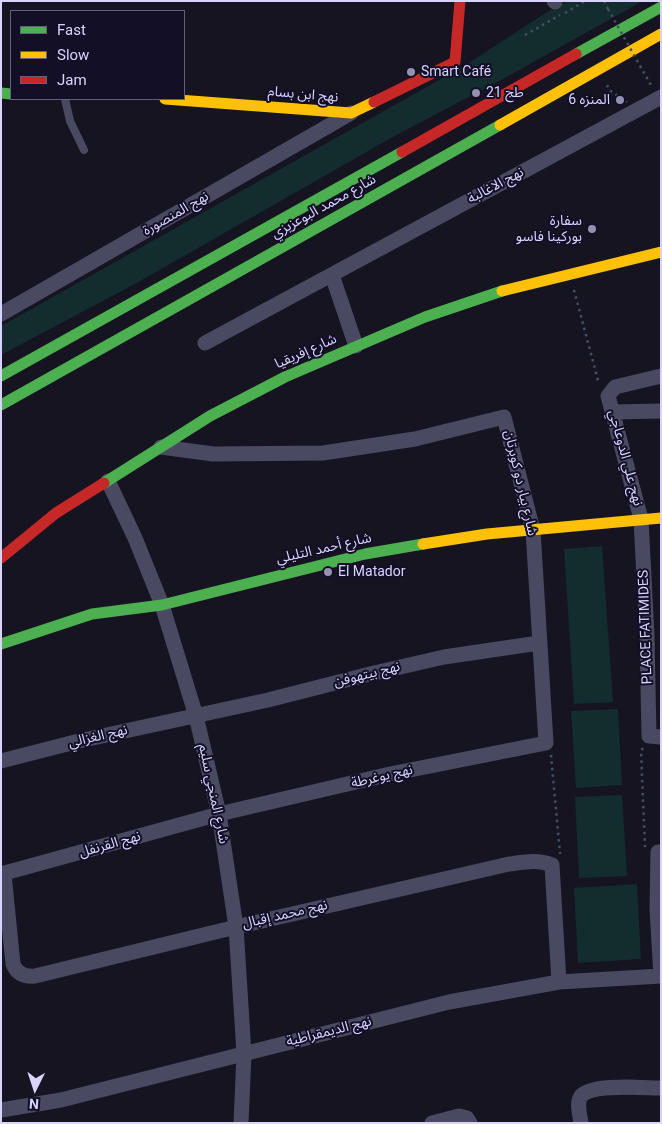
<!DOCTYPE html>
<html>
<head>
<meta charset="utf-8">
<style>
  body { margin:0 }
  #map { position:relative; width:662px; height:1124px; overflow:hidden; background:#161421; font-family:Roboto,sans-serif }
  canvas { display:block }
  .frame { position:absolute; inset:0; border:2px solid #d9d4ff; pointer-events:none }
  .legend { position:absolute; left:10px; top:10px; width:175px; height:90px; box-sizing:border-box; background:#130f26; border:1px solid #625e7d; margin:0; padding:6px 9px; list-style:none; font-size:15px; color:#d9d4ff }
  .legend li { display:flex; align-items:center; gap:10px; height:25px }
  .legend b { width:25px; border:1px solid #625e7d }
  .north { position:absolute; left:10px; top:1064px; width:50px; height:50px; -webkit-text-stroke:4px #130f26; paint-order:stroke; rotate:184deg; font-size:14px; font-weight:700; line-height:20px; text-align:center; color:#d9d4ff }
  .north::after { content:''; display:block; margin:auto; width:18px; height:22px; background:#d9d4ff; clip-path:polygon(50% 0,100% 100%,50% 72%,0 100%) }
</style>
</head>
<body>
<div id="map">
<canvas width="662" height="1124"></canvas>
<div class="frame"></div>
<ul class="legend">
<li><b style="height:6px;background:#4caf50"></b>Fast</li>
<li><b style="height:6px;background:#ffc107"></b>Slow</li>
<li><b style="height:6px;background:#c62828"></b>Jam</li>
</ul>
<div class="north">N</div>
</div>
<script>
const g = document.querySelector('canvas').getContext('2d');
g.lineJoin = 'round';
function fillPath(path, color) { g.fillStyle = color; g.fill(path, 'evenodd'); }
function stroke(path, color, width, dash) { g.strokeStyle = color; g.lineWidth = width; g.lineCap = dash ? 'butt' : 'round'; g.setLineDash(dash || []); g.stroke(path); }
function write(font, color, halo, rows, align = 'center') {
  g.font = font + ' Roboto,"Noto Sans Arabic",sans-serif'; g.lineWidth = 4; g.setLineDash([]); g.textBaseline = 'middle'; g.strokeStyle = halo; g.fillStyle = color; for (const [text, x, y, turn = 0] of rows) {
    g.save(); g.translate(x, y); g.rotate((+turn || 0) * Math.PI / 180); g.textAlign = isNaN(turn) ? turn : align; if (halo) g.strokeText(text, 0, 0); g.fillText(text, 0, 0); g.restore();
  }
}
const green = new Path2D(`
  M568,1H643L503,79L391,138L135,284L1,355V326L464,66L547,12Z
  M602,546L613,702L574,704L564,549Z
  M618,709L622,785L576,788L571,711Z
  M622,795L627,876L579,878L575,797Z
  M637,884L641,959L578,963L574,888Z`);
const path = new Path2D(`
  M604,1L608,9
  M565,13L585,1
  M525,35L560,15
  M607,85L609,90L627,102
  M574,290L599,384
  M643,748L641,751L645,847
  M551,755L560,854`);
const lane = new Path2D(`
  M65,99L70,121L84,150`);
const street = new Path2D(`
  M554,1L555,2
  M332,275L356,346
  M1,314L351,113
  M205,343L661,97
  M661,376L615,387L608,396L641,519L647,636L649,736L661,737
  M613,412L661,411
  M108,481L135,538L162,605L196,716L219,814L236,927L244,1054L241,1123
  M1,761L79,741L268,700L370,674L444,657L539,643
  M1,874L219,814L390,774L546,743L533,530L504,417L415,439L323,453L213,454L161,447
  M4,874L13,964C17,974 25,977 35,976L236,927L509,864C524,862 538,859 552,865L559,982
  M1,1110L61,1100L449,1002L559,982L661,976L657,910L658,852H661
  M432,1123L459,1116L467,1118L470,1123
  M581,1123C580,1115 576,1103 581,1096C592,1083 644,1088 661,1088`);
const fast = new Path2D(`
  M576,54L661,7
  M1,93L11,94
  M1,376L402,152
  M1,405L500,125
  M104,483L210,416L285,377L425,317L502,291
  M1,644L92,614L162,605L365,554L423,544`);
const slow = new Path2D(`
  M165,99L351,113L374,102
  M500,125L661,34
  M502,291L661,252
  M423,544L487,534L661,518`);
const jam = new Path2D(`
  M374,102L455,62L460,1
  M402,152L576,54
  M1,558L56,513L104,483`);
const pathBridge = new Path2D(`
  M608,9L652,87`);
const markers = [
  [411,72,5,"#9591b1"],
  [476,93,5,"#9591b1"],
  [620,100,5,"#9591b1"],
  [592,229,5,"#9591b1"],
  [328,572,5,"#9591b1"]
];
const poiNames = [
  ["Smart Café",421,72],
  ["طج 21",486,93],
  ["المنزه 6",610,100,"right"],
  ["سفارة",582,221,"right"],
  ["بوركينا فاسو",582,237,"right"],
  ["El Matador",338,572]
];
const streetNames = [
  ["نهج ابن بسام",303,95,5],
  ["نهج الاغالبة",496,186,-28],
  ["شارع محمد البوعزيزي",324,207,-29],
  ["نهج المنصورة",176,214,-30],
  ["شارع إفريقيا",306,352,-24],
  ["نهج علي الدوعاجي",625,458,75],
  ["شارع بيار دو كوبرتان",520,483,77],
  ["شارع أحمد التليلي",324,549,-13],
  ["PLACE FATIMIDES",646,627,-92],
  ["نهج بيتهوفن",367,675,-14],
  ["نهج الغزالي",98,737,-13],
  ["نهج يوغرطة",382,777,-13],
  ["شارع المنجي سليم",213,794,78],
  ["نهج القرنفل",110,845,-16],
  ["نهج محمد إقبال",285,915,-13],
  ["نهج الديمقراطية",329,1032,-14]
];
fillPath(green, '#132c2d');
stroke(path, '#44505f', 2.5, [2.5, 4]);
stroke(lane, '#4a4962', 8);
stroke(street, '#4a4962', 15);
stroke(fast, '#4caf50', 11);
stroke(slow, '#ffc107', 11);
stroke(jam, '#c62828', 11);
stroke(pathBridge, '#44505f', 2.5, [2.5, 4]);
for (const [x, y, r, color] of markers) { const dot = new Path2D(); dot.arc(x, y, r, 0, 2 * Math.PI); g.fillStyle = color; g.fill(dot); stroke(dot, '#130f26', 2); }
write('14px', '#d9d4ff', '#130f26', poiNames, 'left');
write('14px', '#d9d4ff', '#130f26', streetNames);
</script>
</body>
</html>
